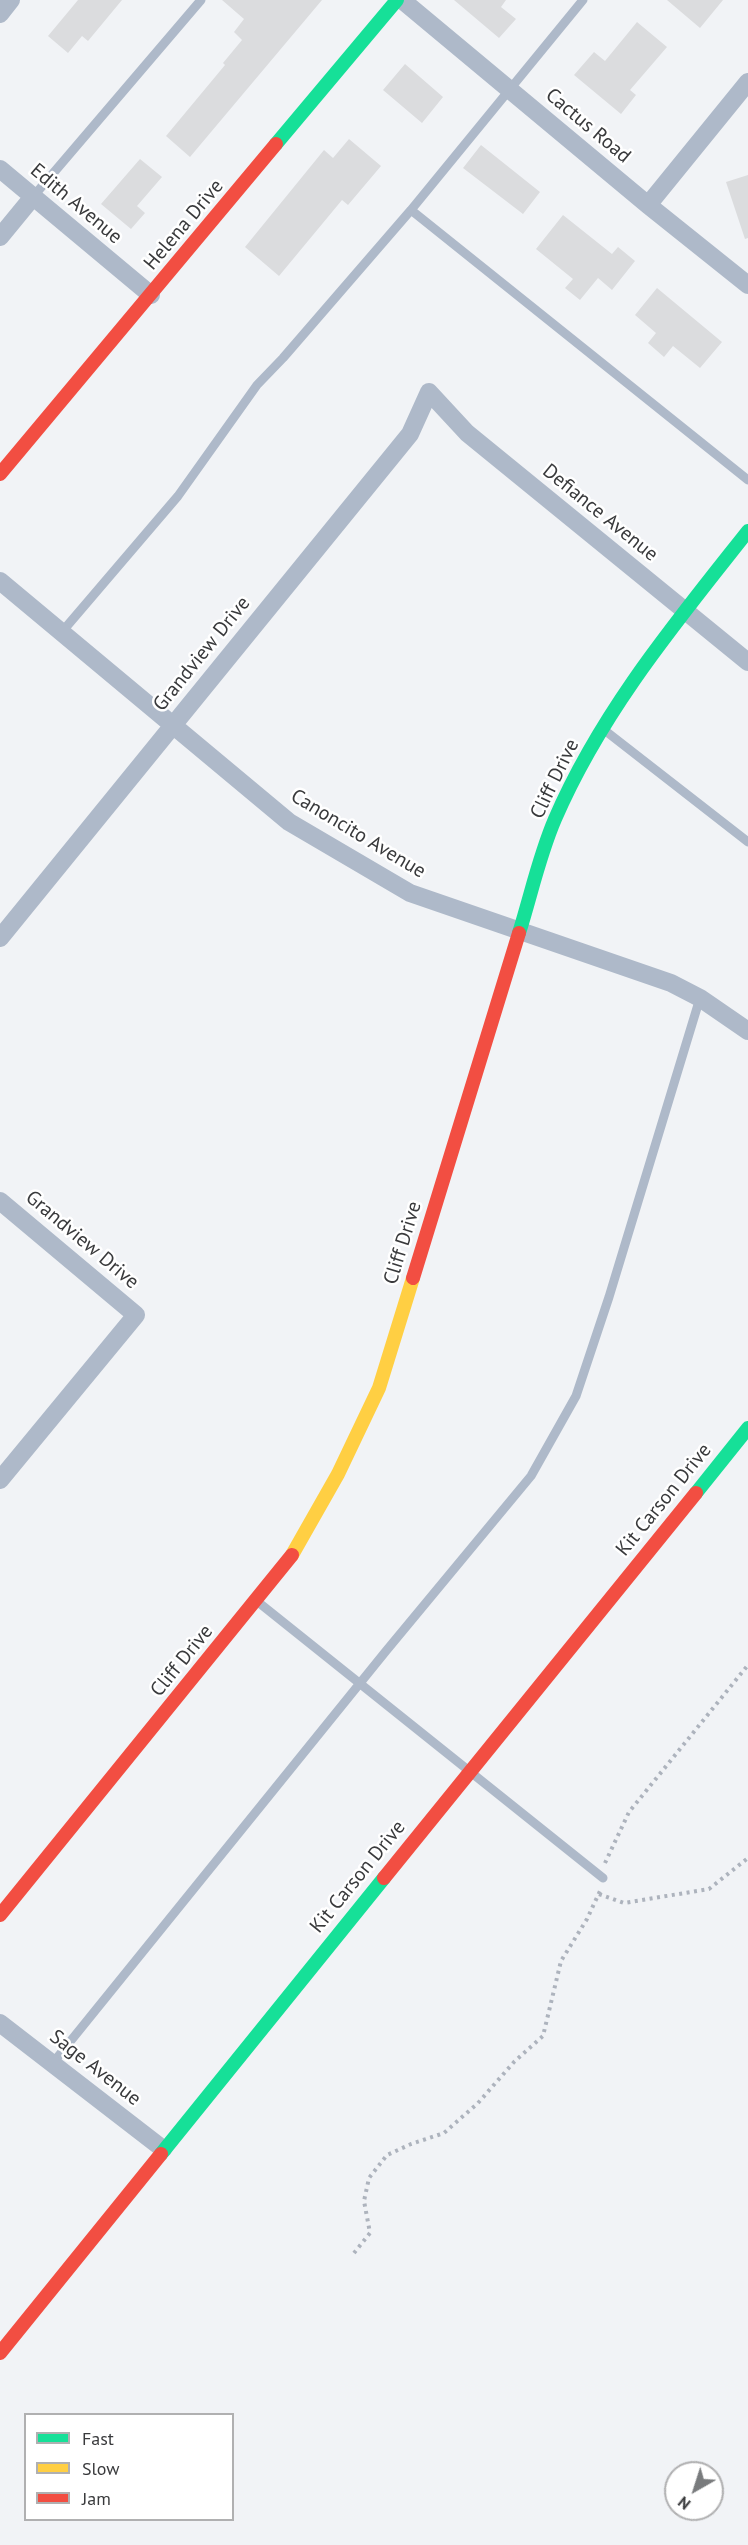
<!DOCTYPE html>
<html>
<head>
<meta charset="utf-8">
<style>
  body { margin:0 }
  #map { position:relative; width:748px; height:2545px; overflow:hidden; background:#f1f3f6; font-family:"PT Sans",sans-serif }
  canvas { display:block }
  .legend { position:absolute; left:24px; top:2413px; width:210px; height:108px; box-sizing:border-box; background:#fff; border:2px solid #b0b0b1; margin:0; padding:8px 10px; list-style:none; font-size:18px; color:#393a3c }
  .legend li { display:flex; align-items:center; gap:12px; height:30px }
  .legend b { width:30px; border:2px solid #b0b0b1 }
  .north { position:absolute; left:664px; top:2461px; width:60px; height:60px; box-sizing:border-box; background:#fff; border:2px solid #b0b0b1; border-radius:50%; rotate:219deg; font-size:16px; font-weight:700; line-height:24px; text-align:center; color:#393a3c }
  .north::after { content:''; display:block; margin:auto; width:21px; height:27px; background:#797b7d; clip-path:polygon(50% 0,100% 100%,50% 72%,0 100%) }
</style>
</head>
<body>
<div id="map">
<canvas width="748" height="2545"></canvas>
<ul class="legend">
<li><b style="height:8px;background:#16e098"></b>Fast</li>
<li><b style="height:8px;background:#ffcf43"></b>Slow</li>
<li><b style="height:8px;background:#f24e42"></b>Jam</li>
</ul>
<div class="north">N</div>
</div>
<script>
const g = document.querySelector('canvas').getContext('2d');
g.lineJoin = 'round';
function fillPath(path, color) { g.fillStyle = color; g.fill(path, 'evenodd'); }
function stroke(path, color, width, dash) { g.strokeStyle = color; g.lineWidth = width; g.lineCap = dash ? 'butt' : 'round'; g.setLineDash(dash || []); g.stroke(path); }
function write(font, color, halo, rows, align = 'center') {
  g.font = font + ' "PT Sans",sans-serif'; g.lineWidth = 5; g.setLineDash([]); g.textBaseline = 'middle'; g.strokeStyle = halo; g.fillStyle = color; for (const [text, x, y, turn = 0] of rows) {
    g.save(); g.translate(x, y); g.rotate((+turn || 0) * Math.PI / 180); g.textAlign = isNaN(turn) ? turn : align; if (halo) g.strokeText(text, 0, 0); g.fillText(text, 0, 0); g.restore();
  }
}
const building = new Path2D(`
  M78,0H122L88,41L82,36L68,53L48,36Z
  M222,0H322L190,157L166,136L225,65L223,63L242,40L234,32L244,19Z
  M454,0H506L501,7L516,19L499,38Z
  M667,0H723L700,28Z
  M637,22L667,47L630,90L636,95L621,114L574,75L594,52L605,61Z
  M405,64L443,97L422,123L383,90Z
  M349,139L381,166L348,205L342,200L279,276L245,247L324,150L333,158Z
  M481,145L540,192L523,214L463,168Z
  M140,159L162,177L137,206L145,213L131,229L101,204Z
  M748,175V238L745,239L726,182Z
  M563,215L612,254L618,247L635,261L612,290L598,278L580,300L565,288L573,279L536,249Z
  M657,288L722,342L700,368L673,346L664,357L648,343L656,333L635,315Z`);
const path = new Path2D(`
  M605,1863L629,1812L748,1665
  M599,1894L624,1903L709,1889L748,1858
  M354,2253L370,2233L364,2201L369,2178L387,2155L411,2144L444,2133L478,2103L514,2062L543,2036L561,1961L587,1919L600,1891`);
const lane = new Path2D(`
  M32,198L201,0
  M411,210L748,480
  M61,633L178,496L257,385L283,358L411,210L583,0
  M603,729L748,842
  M258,1602L603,1878
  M52,2064L386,1651L531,1476L576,1396L609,1297L700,998`);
const street = new Path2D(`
  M402,0L648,205L748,285
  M0,14L11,0
  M0,169L151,295
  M648,205L748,82
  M0,237L32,198
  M0,581L289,822L410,893L671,983L700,998L748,1031
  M0,938L410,434L429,392L467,433L748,662
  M0,1201L136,1315L0,1480
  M0,2023L163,2149`);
const fast = new Path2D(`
  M276,144L397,0
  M519,933C531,895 539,856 555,819C601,712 676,622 748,531
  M696,1493L748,1428
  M161,2154L384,1878`);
const slow = new Path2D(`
  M292,1555L338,1474L379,1388L413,1278`);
const jam = new Path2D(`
  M0,474L276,144
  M413,1278L519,933
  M384,1878L696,1493
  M0,1915L292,1555
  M0,2353L161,2154`);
const streetNames = [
  ["Cactus Road",588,126,40],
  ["Edith Avenue",76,204,40],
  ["Helena Drive",184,225,-50],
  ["Defiance Avenue",600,513,39],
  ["Grandview Drive",202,654,-51],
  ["Cliff Drive",555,779,-64],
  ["Canoncito Avenue",358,834,31],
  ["Grandview Drive",82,1240,40],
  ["Cliff Drive",403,1243,-73],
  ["Kit Carson Drive",664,1500,-51],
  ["Cliff Drive",182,1661,-51],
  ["Kit Carson Drive",358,1877,-51],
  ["Sage Avenue",95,2068,38]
];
fillPath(building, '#dbdcde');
stroke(path, '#adb3bd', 4, [3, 4.5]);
stroke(lane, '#aeb9c9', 9);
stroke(street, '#aeb9c9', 18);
stroke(fast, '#16e098', 14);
stroke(slow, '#ffcf43', 14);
stroke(jam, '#f24e42', 14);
write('20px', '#393a3c', '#fff', streetNames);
</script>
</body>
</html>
